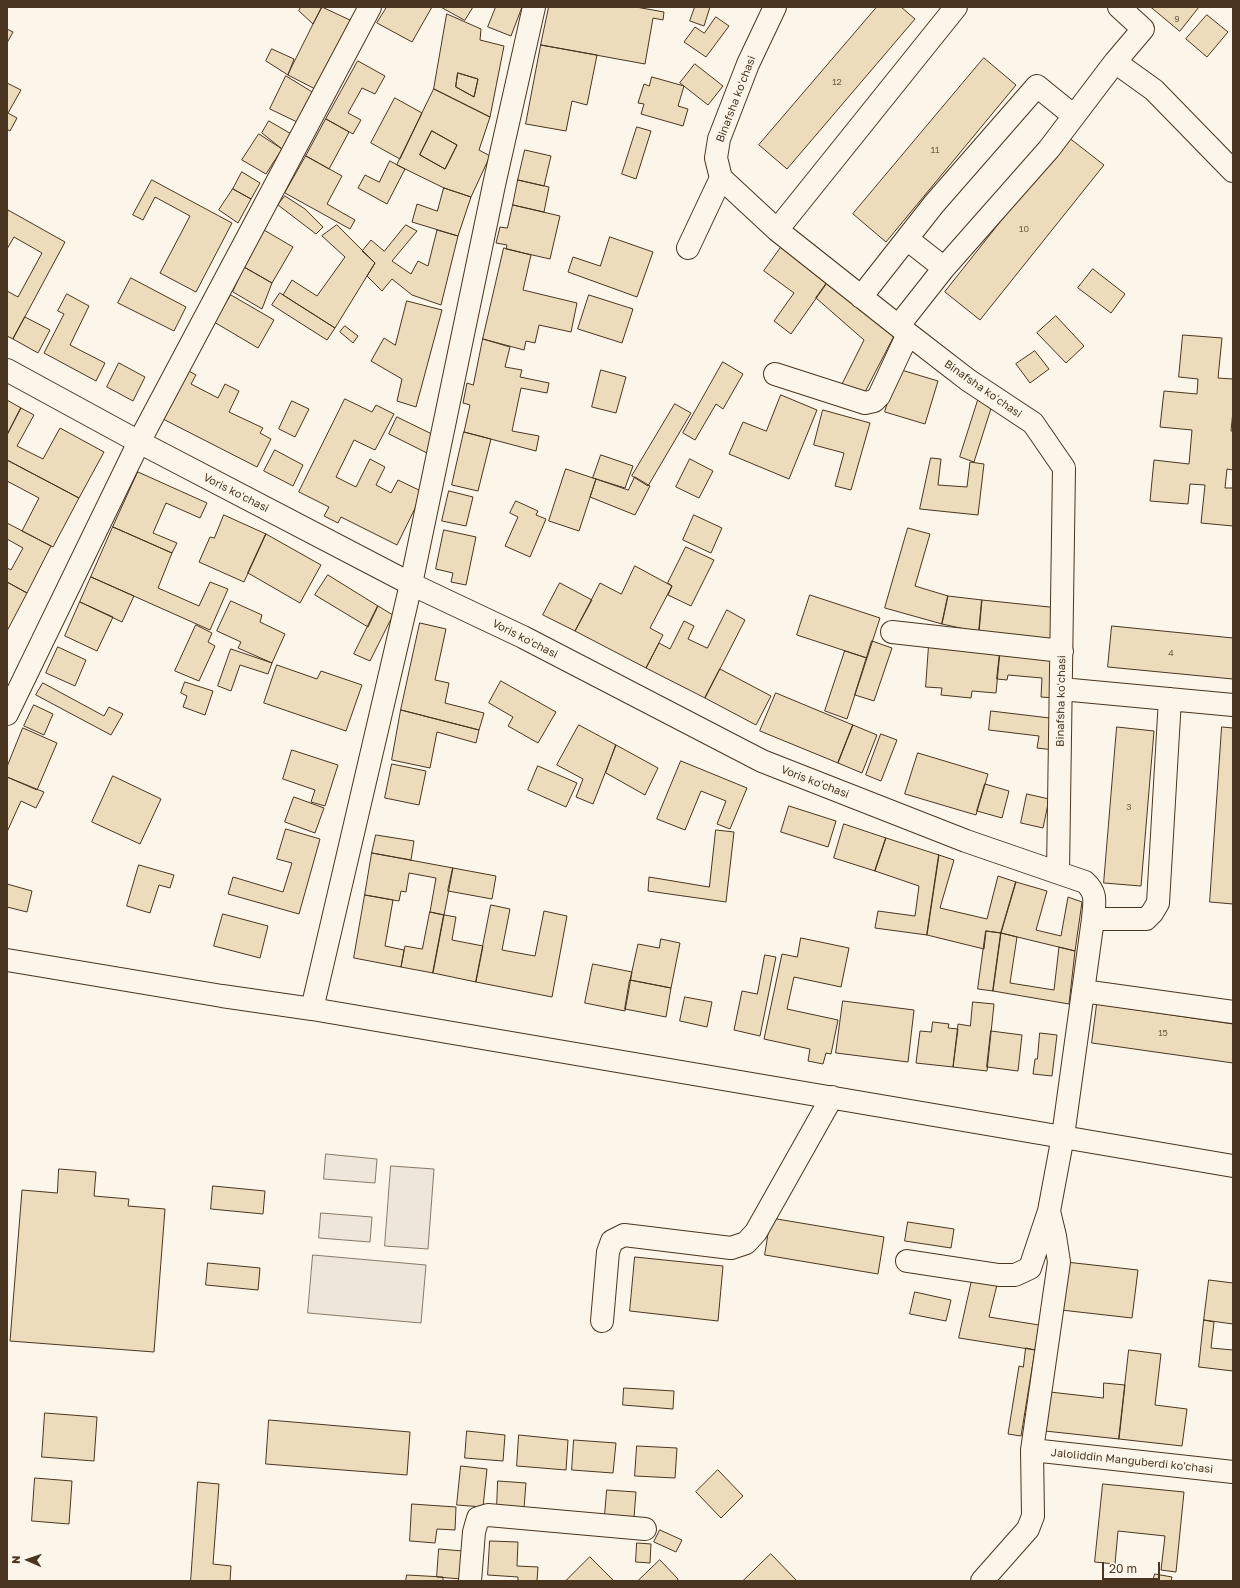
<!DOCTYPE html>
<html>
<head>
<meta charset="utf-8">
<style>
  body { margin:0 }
  #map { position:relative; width:1240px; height:1588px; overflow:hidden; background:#fbf6e9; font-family:"Golos Text",sans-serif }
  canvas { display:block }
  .frame { position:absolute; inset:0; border:8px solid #4a3520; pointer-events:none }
  .north { position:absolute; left:8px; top:1540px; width:40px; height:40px; -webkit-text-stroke:3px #fbf6e9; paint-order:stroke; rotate:272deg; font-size:11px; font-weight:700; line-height:16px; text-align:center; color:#4a3520 }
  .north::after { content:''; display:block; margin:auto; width:14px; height:18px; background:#4a3520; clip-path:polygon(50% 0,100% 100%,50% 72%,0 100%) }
  .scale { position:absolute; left:1102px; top:1562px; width:58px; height:18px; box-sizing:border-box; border:2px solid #4a3520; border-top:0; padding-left:5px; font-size:12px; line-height:14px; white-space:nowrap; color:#4a3520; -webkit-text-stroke:3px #fbf6e9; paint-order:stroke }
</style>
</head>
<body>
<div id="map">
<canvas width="1240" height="1588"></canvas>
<div class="frame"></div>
<div class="north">N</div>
<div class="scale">20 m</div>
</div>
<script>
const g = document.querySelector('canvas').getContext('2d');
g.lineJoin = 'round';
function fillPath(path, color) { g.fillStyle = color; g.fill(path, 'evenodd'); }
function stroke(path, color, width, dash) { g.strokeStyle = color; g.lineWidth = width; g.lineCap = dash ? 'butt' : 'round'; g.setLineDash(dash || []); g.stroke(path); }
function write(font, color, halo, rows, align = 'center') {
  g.font = font + ' "Golos Text",sans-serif'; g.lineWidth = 3; g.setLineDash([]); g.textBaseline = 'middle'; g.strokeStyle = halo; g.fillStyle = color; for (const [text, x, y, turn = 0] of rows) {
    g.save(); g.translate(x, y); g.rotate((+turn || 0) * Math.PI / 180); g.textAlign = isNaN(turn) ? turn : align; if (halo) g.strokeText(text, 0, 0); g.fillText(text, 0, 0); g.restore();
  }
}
const green = new Path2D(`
  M326,1154L377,1159L375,1183L324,1179Z
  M391,1166L434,1169L428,1249L385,1246Z
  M321,1213L372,1217L370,1242L319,1238Z
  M313,1255L426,1265L421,1323L308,1313Z`);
const building = new Path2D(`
  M301,7H322L313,24L299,11Z
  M322,7L352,21L317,90L288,75Z
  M387,7H432L412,42L377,23Z
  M441,7H473L465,20Z
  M496,7H522L511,36L488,27Z
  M549,7H636L664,12L663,20L653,18L645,64L541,45Z
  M695,7H710L704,26L690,21Z
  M877,7H901L915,19L787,169L759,145Z
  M1151,7H1199L1180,31Z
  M447,14L481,29L480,40L504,46L490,117L434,89ZM458,73L478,79L474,97L456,87Z
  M1207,15L1228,32L1207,57L1186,39Z
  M716,17L729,26L706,57L684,42L695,27L704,33Z
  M7,29L13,32L7,43Z
  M541,45L597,55L587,105L572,101L566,131L526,124Z
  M272,49L294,59L288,75L266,61Z
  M984,58L1016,85L886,242L853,214Z
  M358,61L385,76L375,94L362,88L348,113L361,120L353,134L326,119Z
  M695,64L723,86L708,105L680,83Z
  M458,73L478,79L474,97L456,87Z
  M286,76L314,93L297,122L270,109Z
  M652,77L684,86L678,106L688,109L683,126L641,114L644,104L638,103L644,84L649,86Z
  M7,83L21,90L8,113L17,118L10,131L7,129Z
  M434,89L490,117L479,150L490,156L471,197L444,188L397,165ZM432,131L457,145L445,169L420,155Z
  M395,98L422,113L400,159L371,143Z
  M326,119L349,132L329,169L306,156Z
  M269,121L293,135L282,149L262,133Z
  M637,127L651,131L636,179L622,174Z
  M432,131L457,145L445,169L420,155Z
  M259,134L282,149L266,174L242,160Z
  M1068,137L1104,165L980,320L945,292Z
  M525,150L551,156L544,186L518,180Z
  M306,156L342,176L327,204L355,220L350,229L285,193Z
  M390,161L405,169L387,204L358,188L365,175L379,182Z
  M242,172L260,183L251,199L233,189Z
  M152,180L232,223L196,292L160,273L190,216L155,197L143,220L133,215Z
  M518,180L549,187L544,212L513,205Z
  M444,188L471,197L458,236L412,222L417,204L437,211Z
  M233,189L251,199L238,223L219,210Z
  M285,196L305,209L323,227L316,234L278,205Z
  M513,205L560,216L550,259L506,249L507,245L496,243L500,227L507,228Z
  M8,210L65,242L13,339L7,336V291L18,297L42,253L14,237L7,249Z
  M337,225L375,263L335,328L283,295L292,280L317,296L345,257L322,236Z
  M406,225L417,231L392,261L411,274L418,261L428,266L437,230L458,236L441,305L412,295L392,279L382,291L367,276L375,263L362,251L371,240L384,251Z
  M264,230L293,247L272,283L244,267Z
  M610,237L653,252L637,297L568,272L573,257L600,266Z
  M782,246L829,280L791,334L774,321L794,293L764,271Z
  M504,248L531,255L523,290L577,303L571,332L539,325L535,343L526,341L524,350L483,339Z
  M244,267L272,283L262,309L233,292Z
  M1093,269L1125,294L1111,313L1078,288Z
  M131,278L186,307L174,331L118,303Z
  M829,280L896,332L864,394L842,384L864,340L816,298Z
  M280,293L335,328L327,340L272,305Z
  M67,294L89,306L70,345L105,363L96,381L44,353L64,314L58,311Z
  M231,295L274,320L258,348L214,322Z
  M589,295L633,309L622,343L578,329Z
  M407,301L442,310L416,407L397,401L402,379L371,361L384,338L395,345Z
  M1056,316L1084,346L1066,363L1037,333Z
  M25,317L50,330L38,353L13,339Z
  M345,326L358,336L353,343L340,332Z
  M1183,335L1222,338L1218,378L1233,379V411L1231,431H1233V470L1227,469L1225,488H1233V526L1201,523L1205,485L1190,484L1188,504L1150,501L1154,460L1189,464L1192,430L1160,427L1164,391L1197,394L1198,379L1179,377Z
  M483,339L510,347L505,367L522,370L520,377L549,383L547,393L521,388L512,431L539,436L536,451L464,432L470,405L463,403L467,383L473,385Z
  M1035,351L1049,369L1030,383L1016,364Z
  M723,362L743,374L723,409L716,404L695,440L683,433Z
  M119,363L145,377L133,401L107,387Z
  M898,369L938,381L925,424L885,412Z
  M187,370L196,375L191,384L218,398L225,384L239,391L229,412L263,428L260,433L271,439L257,467L163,419Z
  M601,370L626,377L616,413L592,407Z
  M781,395L817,410L789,479L729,454L743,422L766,431Z
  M979,397L993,402L974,462L960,457Z
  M345,399L372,412L376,405L394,414L375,450L354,440L336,477L356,487L370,459L385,467L376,485L391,493L398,480L423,492L397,545L341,517L338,523L324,516L329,507L299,492Z
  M7,400L21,408L7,435Z
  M292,401L309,409L295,437L279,429Z
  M675,404L691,413L648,486L632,476Z
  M21,408L34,415L17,446L43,459L60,428L104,452L79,498L7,460V435Z
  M823,410L870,423L851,490L835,486L844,453L814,445Z
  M397,417L436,436L427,453L389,434Z
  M464,432L491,439L478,491L452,485Z
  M275,450L303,465L293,486L264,471Z
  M601,455L633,466L625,488L593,478Z
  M931,458L941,459L938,485L967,487L970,462L984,464L978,515L920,509Z
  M690,459L713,471L699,498L676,487Z
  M7,460L79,498L53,547L22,531L39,498L7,481Z
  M566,469L596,479L579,531L549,521Z
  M138,472L207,503L200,518L166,503L153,533L177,543L172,553L113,527Z
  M635,477L650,486L635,515L590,497L596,479L628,490Z
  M449,491L473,497L466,526L442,521Z
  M516,501L538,511L536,515L546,519L530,557L505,546L518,517L510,513Z
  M224,515L266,534L244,582L199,562L210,537L214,538Z
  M694,515L722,528L711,553L683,540Z
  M7,523L51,546L27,593L7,582V568L11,570L23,548L7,539Z
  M113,527L172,553L158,588L199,606L210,582L228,589L210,630L91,577Z
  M908,528L930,534L915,586L948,596L942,624L885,608Z
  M444,530L476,537L466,585L451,582L453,573L436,569Z
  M266,534L321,565L300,603L248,573Z
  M686,547L714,560L691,606L668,595L672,586L668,583Z
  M635,566L672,586L650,628L663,635L646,668L575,631L600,583L621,594Z
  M328,575L378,606L368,627L315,595Z
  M91,577L134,596L122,622L80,602Z
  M7,582L27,593L7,631Z
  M560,583L592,600L575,631L543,615Z
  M810,595L880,618L867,658L797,635Z
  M948,596L982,600L979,632L942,624Z
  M982,600L1059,608L1056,640L979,632Z
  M231,601L262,615L260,622L285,634L272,663L238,648L241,642L217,631Z
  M80,602L113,617L97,651L65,636Z
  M378,606L393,615L370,661L354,654Z
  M727,610L745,620L705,698L646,668L659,643L670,649L684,621L694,626L688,639L707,648Z
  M420,623L446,629L435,680L449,683L445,703L484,713L479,730L401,710Z
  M196,625L212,633L208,642L215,646L199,681L175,671Z
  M1112,626L1233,638V679L1108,667Z
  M872,641L892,648L874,701L855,695Z
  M929,645L1000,652L996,693L972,691L971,698L941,695L942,688L926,687Z
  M58,647L86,660L75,686L46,673Z
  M231,649L272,663L268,674L240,665L231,691L218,686Z
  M845,651L867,658L847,719L825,711Z
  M1000,652L1059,658L1055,698L1041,697L1042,678L1008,675L1007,680L997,679Z
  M277,665L317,679L321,671L362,685L346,731L264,703Z
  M720,669L771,696L756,725L705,698Z
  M501,681L556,712L538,743L508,726L513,717L489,703Z
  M185,682L213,691L205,715L183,707L187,696L181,693Z
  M43,683L104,716L109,707L123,714L111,735L36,695Z
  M776,693L853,725L838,763L760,731Z
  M34,705L53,714L44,735L24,726Z
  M401,710L479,730L476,743L437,732L430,768L392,760Z
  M991,711L1058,719L1054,750L1037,748L1039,736L989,730Z
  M579,725L616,745L593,804L576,797L583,779L557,765Z
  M853,725L877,735L862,773L838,763Z
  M1117,727L1154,731L1141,886L1104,883Z
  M1222,727L1233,728V904L1210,902Z
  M23,728L57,743L37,790L7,777V767Z
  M881,734L897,740L881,781L866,775Z
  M616,745L658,768L645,795L606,773Z
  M292,750L338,765L325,806L311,802L315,790L283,779Z
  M918,753L988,774L976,815L905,794Z
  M681,761L747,788L730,829L717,824L726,801L701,791L685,830L657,819Z
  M392,764L426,771L419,805L385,798Z
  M538,766L577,783L566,807L528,790Z
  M113,776L161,799L140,844L92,822Z
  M7,777L44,792L36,808L21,801L7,832Z
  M985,784L1009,791L1002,818L977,811Z
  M1027,794L1049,799L1043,828L1021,823Z
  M294,797L324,808L315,833L285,822Z
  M789,806L836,821L828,847L781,832Z
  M844,824L886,838L875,871L834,858Z
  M286,829L320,839L299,914L228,894L233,877L283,892L292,863L277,859Z
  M716,830L734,832L726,902L648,891L649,877L709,887Z
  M376,835L414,841L411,860L372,853Z
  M886,838L939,855L927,935L875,928L878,911L915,916L919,886L875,871Z
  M372,853L453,868L444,915L430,912L436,878L409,873L406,892L401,891L399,901L365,895Z
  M939,855L954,860L940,908L987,919L998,876L1016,882L1001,933L986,931L984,949L927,935Z
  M139,865L174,875L170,888L159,885L150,913L127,906Z
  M453,868L496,876L492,899L448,891Z
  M1016,882L1047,891L1036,930L1061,936L1068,897L1082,902L1075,951L1001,933Z
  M7,884L32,891L27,912L7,907Z
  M365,895L393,900L385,946L404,950L401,967L354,958Z
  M491,905L510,909L502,950L535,956L544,911L567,916L552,997L476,982Z
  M430,912L444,915L433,973L401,967L405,946L422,949Z
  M223,914L268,926L260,958L214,946Z
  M444,915L456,917L452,940L483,946L476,982L433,973Z
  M986,931L1001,933L993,991L978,989Z
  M1001,933L1017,937L1010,983L1054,990L1059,947L1075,951L1069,1004L993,991Z
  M801,938L849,948L841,987L794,977L787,1009L838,1020L831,1054L826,1053L823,1064L808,1061L810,1049L764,1039L782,954L797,957Z
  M661,939L680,943L671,988L630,980L638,944L659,948Z
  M765,955L776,957L760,1036L734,1030L742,991L757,994Z
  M593,964L632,972L625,1011L585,1003Z
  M630,980L671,988L666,1017L625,1009Z
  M685,997L712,1002L707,1027L680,1021Z
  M843,1001L914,1010L908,1062L836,1053Z
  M973,1002L994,1004L987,1071L953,1067L958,1024L970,1026Z
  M1097,1004L1233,1024V1063L1092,1043Z
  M933,1022L949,1024L948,1028L958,1029L953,1067L916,1063L920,1031L931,1032Z
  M991,1031L1022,1035L1018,1071L987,1067Z
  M1040,1033L1057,1035L1052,1076L1033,1074L1035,1059H1037Z
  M59,1169L96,1172L94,1196L129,1199L128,1206L165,1209L154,1352L10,1341L22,1190L57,1193Z
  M213,1186L265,1191L263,1214L211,1209Z
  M771,1218L884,1237L878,1274L765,1255Z
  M908,1222L954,1229L951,1248L905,1241Z
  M635,1257L723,1266L718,1321L630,1311Z
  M1066,1262L1138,1270L1132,1318L1061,1310Z
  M208,1263L260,1268L258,1290L206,1285Z
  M972,1280L997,1285L989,1317L1039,1325L1035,1350L959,1338Z
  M1209,1280L1233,1283V1324L1204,1320Z
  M915,1292L951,1300L946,1321L910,1314Z
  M1204,1320L1214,1322L1211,1348L1233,1350V1371L1199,1367Z
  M1026,1348L1035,1350L1021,1436L1008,1434L1019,1366L1023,1367Z
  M1129,1350L1161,1354L1155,1405L1187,1409L1182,1446L1119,1439Z
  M1104,1383L1125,1385L1119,1439L1045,1431L1050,1392L1103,1398Z
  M624,1388L674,1391L673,1409L623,1405Z
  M45,1413L97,1417L94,1461L42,1457Z
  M269,1420L410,1432L407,1475L266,1464Z
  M467,1431L505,1435L503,1461L465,1458Z
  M519,1435L568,1440L566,1470L517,1466Z
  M574,1440L616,1443L613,1473L572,1470Z
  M637,1446L677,1448L675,1478L635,1476Z
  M461,1466L487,1469L483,1507L457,1505Z
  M718,1470L743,1496L721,1518L696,1492Z
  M35,1478L72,1481L69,1524L32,1521Z
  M498,1481L526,1483L524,1508L497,1507Z
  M198,1482L219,1484L213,1564L231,1566L230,1581H191Z
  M1103,1484L1184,1492L1176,1572L1161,1570L1165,1536L1118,1531L1115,1564L1095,1562Z
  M607,1490L636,1492L634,1517L605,1515Z
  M412,1504L456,1507L455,1530L437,1529L435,1543L410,1541Z
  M660,1530L682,1540L676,1552L654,1542Z
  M490,1541L518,1542L517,1566L538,1567L537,1581H518V1577L488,1575Z
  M637,1543L651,1544L650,1563L636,1562Z
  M439,1549L463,1551L461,1579L437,1577Z
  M771,1554L797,1581H743Z
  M590,1557L614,1581H569L567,1580Z
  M660,1560L678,1579L677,1581H638Z
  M1155,1574L1172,1577L1171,1581H1153Z
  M407,1575L443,1577V1581H406Z`);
const minor = new Path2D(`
  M775,7L748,64L719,139L716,158L721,178L777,230L902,329L968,380L1033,423L1064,468L1058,872
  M1115,62L1154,90L1233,171
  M777,230L956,7
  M907,239L944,268
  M688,248L721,178
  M861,297L934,204L1037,86L1074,116
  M902,329L903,320L944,268L1049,149L1115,62L1143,29L1119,7
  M7,370L139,442L411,584L523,637L762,761L966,841L1085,882C1098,894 1094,903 1093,919L1063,1136L1049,1211L1055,1236L1059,1262L1032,1450L1033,1516L1028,1529L982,1581
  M775,374L865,403L874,401L879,396L908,334
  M892,632L1062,651
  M1061,689L1233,705
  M7,714L139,442L370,7
  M1093,919H1146L1152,913L1158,903L1170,699
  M7,960L222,996L312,1009L1233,1166
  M1083,991L1233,1012
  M312,1009L411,584L494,185L534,7
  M907,1261L999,1275H1015L1030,1268L1049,1211
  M602,1321L608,1252L612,1241L624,1235L731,1248L746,1243L756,1232L832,1097
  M1032,1450L1233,1472
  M470,1581L474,1532L478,1518L488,1515L645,1529`);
const numberNames = [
  ["9",1177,19],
  ["12",837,82],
  ["11",935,150],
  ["10",1024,229],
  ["4",1171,653],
  ["3",1129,807],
  ["15",1163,1033]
];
const streetNames = [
  ["Binafsha koʻchasi",736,99,-69],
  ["Binafsha koʻchasi",983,389,35],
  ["Voris koʻchasi",236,493,27],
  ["Voris koʻchasi",525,639,27],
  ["Binafsha koʻchasi",1061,701,-89],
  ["Voris koʻchasi",815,782,21],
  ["Jaloliddin Manguberdi ko'chasi",1132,1461,6]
];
fillPath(green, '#ede6d9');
stroke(green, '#887966', 1);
fillPath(building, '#ecdcbc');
stroke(building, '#4a3520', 1);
stroke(minor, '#4a3520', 24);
stroke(minor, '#fbf6e9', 22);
write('9px', '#725f47', null, numberNames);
write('11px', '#4a3520', '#fbf6e9', streetNames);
</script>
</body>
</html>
